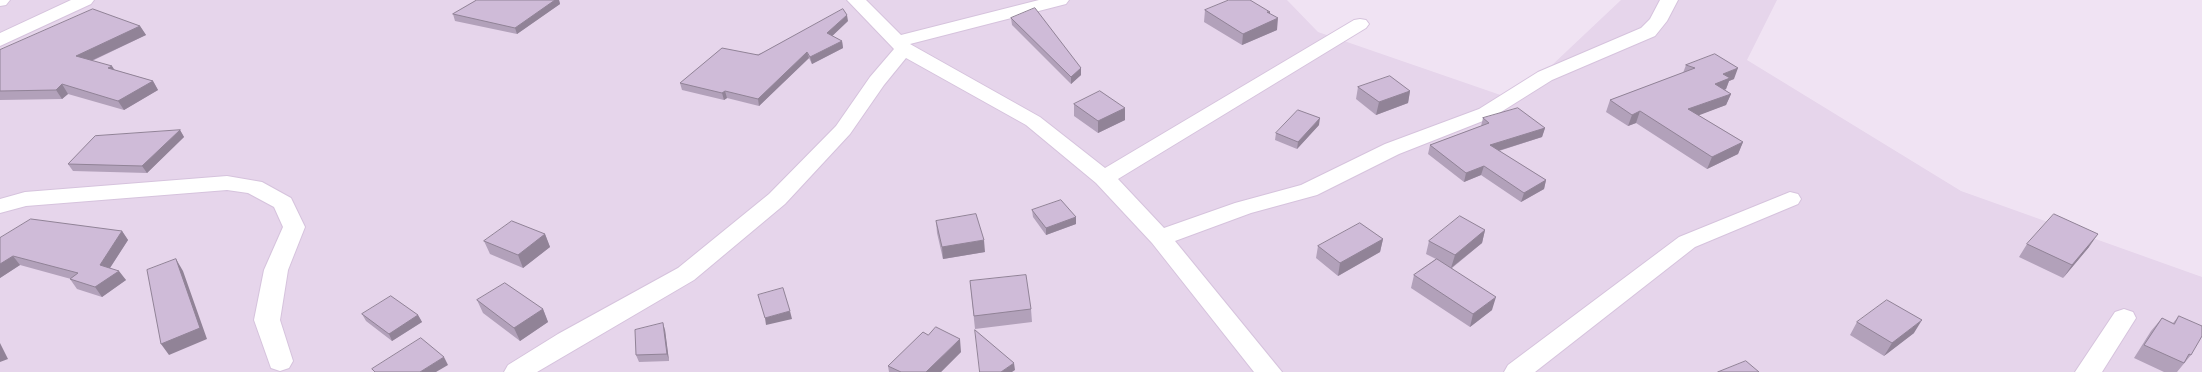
<!DOCTYPE html>
<html>
<head>
<meta charset="utf-8">
<style>
  body { margin:0 }
  canvas { display:block; background:#f0e3f3 }
</style>
</head>
<body>
<canvas width="2202" height="372"></canvas>
<script>
const g = document.querySelector('canvas').getContext('2d');
g.lineJoin = 'round';
function fillPath(path, color) { g.fillStyle = color; g.fill(path, 'evenodd'); }
function stroke(path, color, width, dash) { g.strokeStyle = color; g.lineWidth = width; g.lineCap = dash ? 'butt' : 'round'; g.setLineDash(dash || []); g.stroke(path); }
const residential = new Path2D(`
  M0,0H1287L1318,32L1515,100L1621,0H1777L1747,60L1961,191L2202,277V372H0Z`);
const minor = new Path2D(`
  M0,0H10L6,5L0,6Z
  M71,0H94L91,4L0,46V33Z
  M847,0H866L901,35L1039,0H1069L1066,4L910,44L1040,117L1105,168L1354,20L1360,19L1366,20L1369,24L1366,28L1118,179L1164,228L1235,203L1301,185L1385,144L1479,109L1538,72L1641,28L1650,19L1660,0H1678L1667,21L1655,36L1552,80L1493,117L1399,154L1317,195L1251,213L1175,241L1282,372H1254L1152,243L1096,183L1026,125L906,58L884,85L850,134L785,204L694,280L537,372H504L508,365L558,334L678,268L769,194L836,126L870,77L894,49Z
  M227,176L262,182L291,198L305,227L288,270L280,320L293,361L289,368L280,371L271,368L254,320L264,270L283,227L274,207L248,193L227,190L26,206L0,213V199L25,192Z
  M1790,192L1798,194L1801,199L1798,204L1695,247L1535,372H1504L1508,365L1679,237Z
  M2124,309L2133,312L2136,318L2102,372H2075L2115,312Z`);
const wall = new Path2D(`
  M477,0H559L560,4L517,34L455,21L453,14Z
  M1205,10L1270,12V14L1277,30L1242,45L1204,22Z
  M1011,18L1081,68V75L1071,84L1012,25Z
  M848,21L832,36L842,41L843,48L812,64L809,58L759,106L727,98L724,100L682,90L680,83Z
  M140,26L146,35L92,61L115,70L153,81L158,90L124,110L68,94L62,99L0,100V50Z
  M1686,65L1734,79L1729,81L1726,89L1725,90L1731,94L1726,105L1698,115L1743,142L1738,154L1707,169L1636,123L1628,126L1606,112L1610,100L1683,73Z
  M1358,87L1410,91L1408,103L1376,115L1356,99Z
  M1074,104L1125,108V120L1098,133L1074,116Z
  M1483,118L1545,128L1542,137L1499,151L1546,180L1544,189L1521,202L1481,175L1464,182L1428,154L1430,145L1481,126Z
  M1319,125L1297,149L1275,140L1276,133Z
  M180,130L184,137L147,173L73,171L68,164Z
  M1032,210L1076,217V224L1046,235L1033,217Z
  M936,221L985,252L943,259L937,233Z
  M1485,230L1482,243L1452,268L1492,310L1470,327L1411,288L1414,275L1436,259L1426,254L1429,241Z
  M122,231L128,240L110,268L126,280L102,297L77,289L70,279H71L20,265L0,278V238Z
  M545,234L550,247L523,268L490,254L484,241Z
  M1383,239L1380,252L1338,276L1316,258L1318,246Z
  M2027,244L2089,247L2063,278L2019,257Z
  M970,281L1031,309L1032,322L975,329Z
  M477,300L543,309L548,322L520,341L483,313Z
  M362,314L418,315L422,322L392,341L366,321Z
  M2179,316L2191,355L2177,372H2164L2134,358L2151,331L2162,318L2173,323Z
  M1857,322L1914,333L1884,356L1850,335Z
  M665,330L669,361L639,362L636,355Z
  M961,352L941,372H889L888,366Z`);
const shadedWall = new Path2D(`
  M555,0H559L560,4L517,34L515,28Z
  M1267,12H1270L1269,22L1278,18L1277,30L1242,45L1243,34Z
  M847,15L848,21L828,40L827,33Z
  M140,26L146,35L82,65L76,56Z
  M842,41L843,48L812,64L810,57Z
  M807,52L809,58L759,106L758,99Z
  M112,66L118,75L108,68Z
  M1081,68V75L1071,84V77Z
  M1738,68L1734,79L1729,81L1726,89L1711,95L1715,84L1723,74Z
  M153,81L158,90L124,110L118,101Z
  M62,84L68,94L62,99L56,90Z
  M725,91L727,98L724,100L722,93Z
  M1410,91L1408,103L1376,115L1379,102Z
  M1731,94L1726,105L1684,121L1688,109Z
  M1125,108V120L1098,133V121Z
  M1640,111L1636,123L1628,126L1632,115Z
  M1320,118L1319,125L1297,149L1298,142Z
  M1545,128L1542,137L1488,154L1490,145Z
  M180,130L184,137L147,173L142,166Z
  M1743,142L1738,154L1707,169L1712,157Z
  M1484,166L1481,175L1464,182L1466,173Z
  M1546,180L1544,189L1521,202L1524,193Z
  M1076,217V224L1046,235V228Z
  M1485,230L1482,243L1451,268L1455,255Z
  M122,231L128,240L106,274L100,265Z
  M545,234L550,247L523,268L518,255Z
  M2098,234L2089,247L2063,278L2072,265Z
  M1383,239L1380,252L1338,276L1340,263Z
  M984,240L985,252L943,259L942,247Z
  M13,256L20,265L0,278V264Z
  M176,259L183,271L207,339L169,355L161,344Z
  M119,271L126,280L102,297L95,287Z
  M1496,297L1492,310L1470,327L1473,314Z
  M543,309L548,322L520,341L514,328Z
  M790,311L792,319L766,325L765,318Z
  M418,315L422,322L392,341L389,334Z
  M1922,320L1914,333L1884,356L1892,343Z
  M663,323L665,330L669,361L667,354Z
  M960,339L961,352L941,372H926Z
  M0,343L8,359L0,362Z
  M444,357L448,365L436,372H420Z
  M1014,363L1015,370L1012,372H1001Z`);
const building = new Path2D(`
  M477,0H555L515,28L453,14Z
  M1229,0H1250L1270,12H1267L1278,18L1243,34L1205,10Z
  M1035,8L1081,68L1071,77L1011,18Z
  M93,9L140,26L76,56L112,66L108,68L153,81L118,101L62,84L56,90L0,91V50Z
  M843,9L847,15L827,33L842,41L810,57L807,52L758,99L725,91L722,93L680,83L722,48L758,55Z
  M1715,54L1738,68L1723,74L1730,78L1715,84L1731,94L1688,109L1743,142L1712,157L1640,111L1632,115L1610,100L1695,68L1686,65Z
  M1390,76L1410,91L1379,102L1358,87Z
  M1100,91L1125,108L1098,121L1074,104Z
  M1518,108L1545,128L1490,145L1546,180L1524,193L1484,166L1466,173L1430,145L1489,123L1483,118Z
  M1298,110L1320,118L1298,142L1276,133Z
  M180,130L142,166L68,164L95,136Z
  M1061,200L1076,217L1046,228L1032,210Z
  M976,214L984,240L942,247L936,221Z
  M2054,214L2098,234L2072,265L2027,244Z
  M1460,216L1485,230L1455,255L1429,241Z
  M31,219L122,231L100,265L119,271L95,287L70,279L78,273L13,256L0,264V238Z
  M512,221L545,234L518,255L484,241Z
  M1360,223L1383,239L1340,263L1318,246Z
  M176,259L200,328L161,344L147,270Z
  M1437,259L1496,297L1473,314L1414,275Z
  M1026,275L1031,309L974,316L970,281Z
  M505,283L543,309L514,328L477,300Z
  M783,288L790,311L765,318L758,295Z
  M391,296L418,315L389,334L362,314Z
  M1887,300L1922,320L1892,343L1857,322Z
  M2179,316L2202,326V336L2191,355L2189,354L2184,363L2144,345L2162,318L2174,324Z
  M663,323L667,354L636,355L635,330Z
  M936,327L960,339L926,372H901L888,366L923,332L928,335Z
  M975,330L1014,363L1001,372H980Z
  M421,338L444,357L420,372H375L372,369Z
  M1746,361L1759,372H1718Z`);
fillPath(residential, '#e6d5eb');
stroke(minor, '#d6c3dd', 2);
fillPath(minor, '#fff');
fillPath(wall, '#b2a1ba');
fillPath(shadedWall, '#918397');
fillPath(building, '#cfbbd8');
stroke(building, '#918397', 1);
</script>
</body>
</html>
